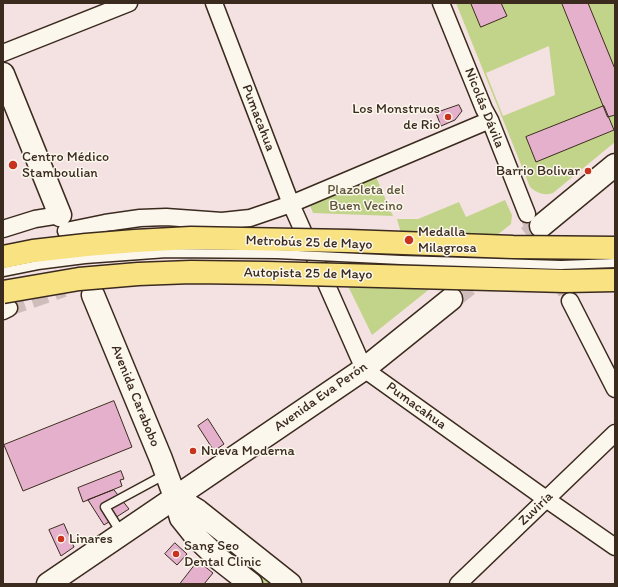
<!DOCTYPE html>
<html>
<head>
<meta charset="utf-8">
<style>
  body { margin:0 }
  #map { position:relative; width:618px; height:587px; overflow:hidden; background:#f4e2e2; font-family:Itim,sans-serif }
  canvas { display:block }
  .frame { position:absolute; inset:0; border:4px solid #3b2a1e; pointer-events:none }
</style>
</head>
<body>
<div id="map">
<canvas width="618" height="587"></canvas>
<div class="frame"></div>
</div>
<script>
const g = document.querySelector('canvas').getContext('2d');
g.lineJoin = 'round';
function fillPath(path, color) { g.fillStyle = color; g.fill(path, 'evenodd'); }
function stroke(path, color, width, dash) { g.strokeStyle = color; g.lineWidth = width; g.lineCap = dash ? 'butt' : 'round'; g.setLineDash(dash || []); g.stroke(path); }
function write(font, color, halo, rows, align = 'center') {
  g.font = font + ' Itim,sans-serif'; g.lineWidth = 3; g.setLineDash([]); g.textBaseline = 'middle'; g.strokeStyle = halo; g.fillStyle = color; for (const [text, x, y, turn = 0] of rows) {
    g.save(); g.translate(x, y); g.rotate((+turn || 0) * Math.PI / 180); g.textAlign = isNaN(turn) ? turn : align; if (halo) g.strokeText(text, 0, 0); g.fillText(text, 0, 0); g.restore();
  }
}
const green = new Path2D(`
  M456,3H471L481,27L507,16L501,3H562L604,106L526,137L536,161L613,131L608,117L615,115V142L553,193C544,196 537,193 530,187ZM549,46L555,95L503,116L486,73Z
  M588,3H615V69Z
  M376,177L393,216L313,213L309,203Z
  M505,200L512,215L511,224L372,335L347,284L416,286L397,219H418L459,202L466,217Z
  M203,526L279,584H263L235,562L201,529Z`);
const building = new Path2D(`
  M471,3H501L507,16L481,27Z
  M562,3H588L615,69V115L608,117Z
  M459,105L462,111L455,120L441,126L436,113Z
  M604,106L614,130L536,162L526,137Z
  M114,401L132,447L23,491L4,445Z
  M208,419L224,444L214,451L198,426Z
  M121,471L124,479L120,480L122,486L83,502L78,488Z
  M114,490L129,509L104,525L88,500Z
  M64,524L74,547L61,556L49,530Z
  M175,543L187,554L177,565L165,554Z
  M198,561L213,573L204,584H180Z`);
const minorTunnel = new Path2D(`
  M527,214L534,231L570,301
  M9,308L64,289`);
const secondaryTunnel = new Path2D(`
  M451,299L541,226`);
const service = new Path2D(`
  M122,534L105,507L166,474`);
const minor = new Path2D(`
  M214,3L291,204L364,369L546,499L615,547
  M441,3L484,109L490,120L527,214
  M3,53L129,3
  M3,229L35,219L60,215
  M66,231L105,223L140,218L166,217L222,221L250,218L291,204L490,120
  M570,301L615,389
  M3,311L9,308
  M458,584L615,433`);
const secondary = new Path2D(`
  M3,74L60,215
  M541,226L615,165
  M93,295L161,459L175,497L181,518L197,538L219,559L251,584
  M175,497L198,511L290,584
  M48,584L364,369L451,299`);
const serviceBridge = new Path2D(`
  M3,272L38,265L85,259L167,253L277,254L401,260L561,265L615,263`);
const motorwayBridge = new Path2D(`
  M3,257L33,251L86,245L135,241L191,238L348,241L513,247L615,248
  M3,292L79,279L138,274L191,272L267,273L565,281L615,280`);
const markers = [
  [448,117,4,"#c8321e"],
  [13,165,5,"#c8321e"],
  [588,171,4,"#c8321e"],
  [409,240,5,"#c8321e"],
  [193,451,4,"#c8321e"],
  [61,539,4,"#c8321e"],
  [176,554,4,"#c8321e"]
];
const streetNames = [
  ["Nicolás Dávila",484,108,68],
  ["Pumacahua",258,118,69],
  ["Metrobús 25 de Mayo",309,243,2],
  ["Autopista 25 de Mayo",308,274,1],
  ["Avenida Carabobo",135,396,68],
  ["Avenida Eva Perón",321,397,-35],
  ["Pumacahua",416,406,36],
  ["Zuviría",536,509,-44]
];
const poiNames = [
  ["Los Monstruos",440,109,"right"],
  ["de Rio",440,125,"right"],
  ["Centro Médico",22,157],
  ["Stamboulian",22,173],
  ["Barrio Bolivar",580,171,"right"],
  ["Medalla",418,232],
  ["Milagrosa",418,248],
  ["Nueva Moderna",201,451],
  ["Linares",69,539],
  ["Sang Seo",184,546],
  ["Dental Clinic",184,562]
];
const parkNames = [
  ["Plazoleta del",366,190],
  ["Buen Vecino",366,206]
];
fillPath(green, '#c2d489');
fillPath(building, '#e4b0cb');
stroke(building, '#3b2a1e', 1);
stroke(minorTunnel, '#cfbdbb', 16, [16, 8]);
stroke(secondaryTunnel, '#cfbdbb', 22, [22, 11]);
stroke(service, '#3b2a1e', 11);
stroke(minor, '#3b2a1e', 19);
stroke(secondary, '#3b2a1e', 25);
stroke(service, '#fbf7ec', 8);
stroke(minor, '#fbf7ec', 16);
stroke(secondary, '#fbf7ec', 22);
stroke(serviceBridge, '#3b2a1e', 11, []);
stroke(motorwayBridge, '#3b2a1e', 25, []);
stroke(serviceBridge, '#fbf7ec', 8);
stroke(motorwayBridge, '#f8e281', 22);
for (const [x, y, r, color] of markers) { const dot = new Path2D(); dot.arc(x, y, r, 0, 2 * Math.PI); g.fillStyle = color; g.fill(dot); stroke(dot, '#fbf7ec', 1.5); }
write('14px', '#3b2a1e', '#fbf7ec', streetNames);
write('14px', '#3b2a1e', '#fbf7ec', poiNames, 'left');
write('14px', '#5d5439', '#fbf7ec', parkNames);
</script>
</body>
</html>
